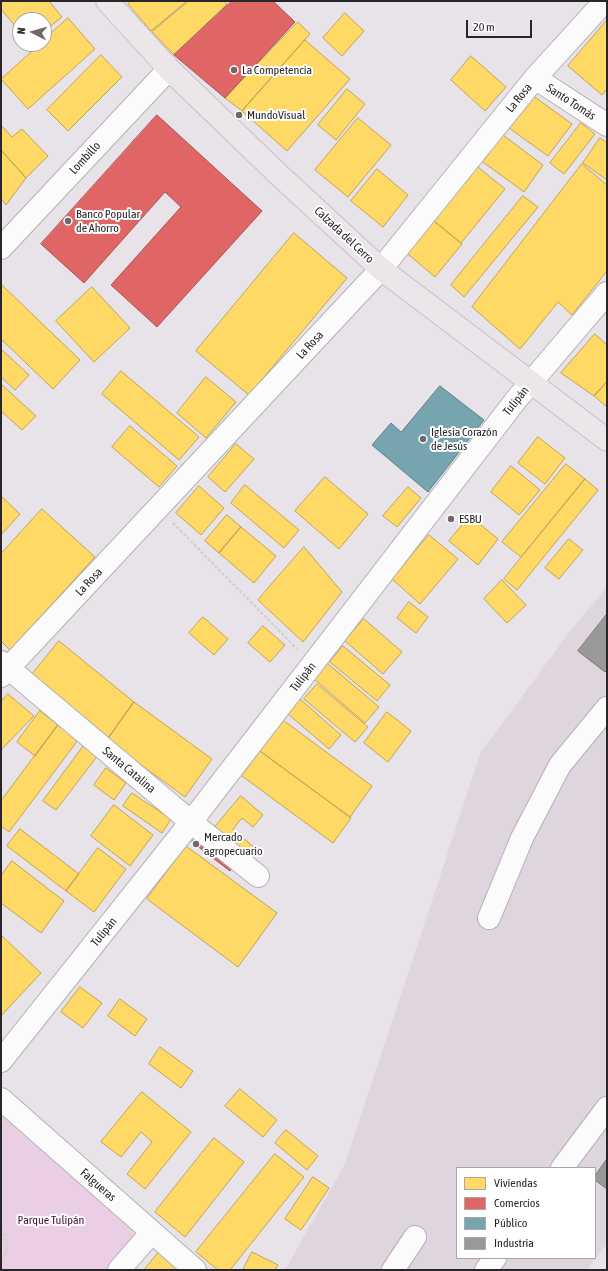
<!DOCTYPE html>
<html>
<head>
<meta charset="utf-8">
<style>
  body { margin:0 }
  #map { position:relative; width:608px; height:1271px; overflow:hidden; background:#e8e3e8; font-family:"Asap Condensed",sans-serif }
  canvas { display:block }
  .frame { position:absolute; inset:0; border:2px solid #292629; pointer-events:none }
  .legend { position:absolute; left:456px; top:1167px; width:140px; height:92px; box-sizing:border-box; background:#fff; border:1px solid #a9a8a9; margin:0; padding:5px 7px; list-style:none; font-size:12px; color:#292629 }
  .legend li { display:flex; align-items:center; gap:8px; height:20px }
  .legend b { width:20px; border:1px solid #a9a8a9 }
  .north { position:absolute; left:12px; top:12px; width:40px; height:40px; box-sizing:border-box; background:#fff; border:1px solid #a9a8a9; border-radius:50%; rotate:276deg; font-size:11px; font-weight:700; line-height:16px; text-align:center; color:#292629 }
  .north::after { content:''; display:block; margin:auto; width:14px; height:18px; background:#6c686c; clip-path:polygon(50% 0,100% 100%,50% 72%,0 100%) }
  .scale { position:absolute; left:466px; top:20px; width:66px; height:18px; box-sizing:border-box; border:2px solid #292629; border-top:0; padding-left:5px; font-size:12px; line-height:14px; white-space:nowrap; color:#292629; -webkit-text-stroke:3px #fff; paint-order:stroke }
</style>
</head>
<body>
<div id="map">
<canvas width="608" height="1271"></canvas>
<div class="frame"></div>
<ul class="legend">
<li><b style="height:11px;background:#ffd966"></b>Viviendas</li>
<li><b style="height:11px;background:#e06666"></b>Comercios</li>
<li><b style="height:11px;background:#76a5af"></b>Público</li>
<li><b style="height:11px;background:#999"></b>Industria</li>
</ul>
<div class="north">N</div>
<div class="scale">20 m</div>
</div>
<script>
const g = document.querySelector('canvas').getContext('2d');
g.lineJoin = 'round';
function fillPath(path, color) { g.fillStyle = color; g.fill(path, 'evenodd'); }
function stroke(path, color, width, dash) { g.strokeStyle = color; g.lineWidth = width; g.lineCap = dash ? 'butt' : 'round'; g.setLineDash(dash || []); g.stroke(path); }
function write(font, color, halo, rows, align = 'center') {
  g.font = font + ' "Asap Condensed",sans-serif'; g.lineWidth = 4; g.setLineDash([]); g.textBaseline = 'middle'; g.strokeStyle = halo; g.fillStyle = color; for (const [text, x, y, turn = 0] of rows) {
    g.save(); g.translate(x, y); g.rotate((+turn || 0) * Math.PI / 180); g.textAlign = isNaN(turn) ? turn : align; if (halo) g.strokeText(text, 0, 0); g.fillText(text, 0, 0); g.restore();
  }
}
const built = new Path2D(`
  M607,587V1248L605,1246L587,1270H285L345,1164L481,752L571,630ZM457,1168H595V1258H457Z`);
const green = new Path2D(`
  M1,1111L133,1225L134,1236L105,1270H1Z`);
const homes = new Path2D(`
  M1,1H49L62,17L44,31V20H20V32L1,9Z
  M132,1H187L151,31L128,4Z
  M189,1H224L227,4L174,55L152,32Z
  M345,13L364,31L342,56L323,38Z
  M68,18L95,49L28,109L1,79L40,44H44V40Z
  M607,20V89L602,95L568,66Z
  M298,22L310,34L242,111L225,98Z
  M305,40L350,79L287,151L242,111Z
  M101,55L122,77L68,131L47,110Z
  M471,56L506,87L485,111L451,80Z
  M347,89L365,104L336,140L318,125Z
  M532,95L572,124L548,156L509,128Z
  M358,118L391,145L348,197L315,170Z
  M581,123L595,134L564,174L550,163Z
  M1,125L12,137L22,129L48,156L26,178L1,150Z
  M503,135L543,165L524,192L483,162Z
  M600,138L607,143V180L583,163Z
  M1,150L26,178L6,205L1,198Z
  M473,163L505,189L461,243L429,217Z
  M582,164L607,185V271L572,315L558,302L520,349L472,307Z
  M377,169L408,195L383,227L351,201Z
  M523,196L538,207L464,297L451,285Z
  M429,217L462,244L435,277L402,249Z
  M294,233L347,278L249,395L196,351Z
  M3,286L80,360L53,389L1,339V288Z
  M92,287L130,328L94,362L56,321Z
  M595,334L607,345V382L594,396L561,373Z
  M1,349L29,375L15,390L1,377Z
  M121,371L199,437L179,460L102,394Z
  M206,377L236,402L206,438L177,413Z
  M607,382V407L594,396Z
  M1,384L36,416L22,430L1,411Z
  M130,426L177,466L159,487L112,447Z
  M538,437L565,458L545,484L518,463Z
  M236,444L254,459L225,492L208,477Z
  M566,464L585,479L521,557L502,542Z
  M511,466L540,490L519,515L491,492Z
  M325,477L368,514L339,549L295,511Z
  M585,479L598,490L517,590L504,579Z
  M245,485L299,530L284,548L231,503Z
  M199,486L224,508L201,535L176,513Z
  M408,487L421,498L397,527L383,516Z
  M1,496L20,514L1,535Z
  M42,509L95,557L10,650L1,641V554Z
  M227,515L241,527L219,553L205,541Z
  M470,516L498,539L478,565L449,541Z
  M241,527L276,556L254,583L219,553Z
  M429,535L458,559L420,604L392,579Z
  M569,539L583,550L559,579L545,568Z
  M304,547L342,592L303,642L258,600Z
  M502,580L526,605L507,623L484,599Z
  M409,602L428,617L416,633L397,618Z
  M203,617L228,639L214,655L189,633Z
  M364,619L402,652L383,674L345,641Z
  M263,626L285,645L270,662L248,643Z
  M59,641L134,702L107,740L30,677Z
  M343,646L390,685L377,701L330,662Z
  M327,663L379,707L365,723L314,679Z
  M317,684L368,727L355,742L304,699Z
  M8,694L34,716L1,750V702Z
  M300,699L341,735L329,749L288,714Z
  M134,702L212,759L185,797L107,740Z
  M40,711L58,725L35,756L17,742Z
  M387,712L411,731L388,762L364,743Z
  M283,720L372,786L350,817L260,751Z
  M58,725L78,740L9,832L1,826V801Z
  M85,744L99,754L56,810L43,801Z
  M260,751L351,818L333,843L242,776Z
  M106,768L126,783L114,800L94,785Z
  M132,793L171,819L162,833L123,806Z
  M241,796L263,815L253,827L242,818L233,829L258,851L251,860L214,828Z
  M114,805L153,835L130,866L91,836Z
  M20,829L79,874L66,891L7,846Z
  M186,846L277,913L238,967L147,899Z
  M98,848L126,869L94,912L66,891Z
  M12,861L64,901L41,933L1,903V876Z
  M1,935L41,973L1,1016Z
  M80,987L102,1003L83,1028L61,1012Z
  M120,999L147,1019L135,1036L108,1016Z
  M160,1047L193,1071L181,1088L149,1064Z
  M240,1089L277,1120L263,1137L225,1106Z
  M142,1092L191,1132L145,1189L127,1174L152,1142L141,1132L121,1157L101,1142Z
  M286,1130L318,1156L307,1170L275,1143Z
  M214,1138L244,1162L185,1237L155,1212Z
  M275,1154L304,1177L230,1270H218L196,1252Z
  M313,1177L329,1188L301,1230L285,1219Z
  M159,1252L179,1270H144Z
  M252,1252L278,1265L275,1270H243Z`);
const shops = new Path2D(`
  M232,1H273L295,22L225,98L174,55Z
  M157,115L262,211L157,327L111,285L181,207L165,192L84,283L41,244Z
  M200,832L236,863L230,871L192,842Z`);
const public = new Path2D(`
  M440,386L484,420L428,492L372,445L391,423L401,432Z`);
const industry = new Path2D(`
  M607,614V670L605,672L578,651Z
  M607,1159V1189L595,1180V1176Z`);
const path = new Path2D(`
  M173,523L297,649
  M1,1229C9,1238 8,1254 1,1262`);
const minor = new Path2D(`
  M535,78L607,125
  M1,248L169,69
  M1,662L191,822L258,876
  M1,676L381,269L535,78L605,1
  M489,918L522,838L560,765L607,708
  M1,1061L191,822L516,400L607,293
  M1,1099L195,1270
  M562,1168L607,1108
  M119,1270L152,1232
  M393,1270L415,1237
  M486,1270L495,1258`);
const major = new Path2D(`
  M107,1L169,69L278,174L381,269L607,440`);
const markers = [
  [234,70,4,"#6c686c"],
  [239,115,4,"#6c686c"],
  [68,221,4,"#6c686c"],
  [423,439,4,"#6c686c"],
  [451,519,4,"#6c686c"],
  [196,844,4,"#6c686c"]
];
const poiNames = [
  ["La Competencia",242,70],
  ["MundoVisual",247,115],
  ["Banco Popular",76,214],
  ["de Ahorro",76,228],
  ["Iglesia Corazón",431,432],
  ["de Jesús",431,446],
  ["ESBU",459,519],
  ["Mercado",204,837],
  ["agropecuario",204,851]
];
const streetNames = [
  ["La Rosa",519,98,-51],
  ["Santo Tomás",571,102,33],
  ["Lombillo",85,158,-47],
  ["Calzada del Cerro",344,235,43],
  ["La Rosa",310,345,-47],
  ["Tulipán",516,401,-51],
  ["La Rosa",89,582,-47],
  ["Tulipán",303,677,-52],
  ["Santa Catalina",129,770,40],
  ["Tulipán",104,932,-51],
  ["Falgueras",98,1185,41]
];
const parkNames = [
  ["Parque Tulipán",51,1220]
];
fillPath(built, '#dfd5de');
fillPath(green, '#e9cee4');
fillPath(homes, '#ffd966');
stroke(homes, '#bfa354', 1);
fillPath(shops, '#e06666');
stroke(shops, '#a95354', 1);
fillPath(public, '#76a5af');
stroke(public, '#5f7f87', 1);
fillPath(industry, '#999');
stroke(industry, '#777677', 1);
stroke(minor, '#b4b1b4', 24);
stroke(major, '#c4c1c4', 24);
stroke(path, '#d2d1d2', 2.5, [3, 2]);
stroke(minor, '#fcfbfc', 22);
stroke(major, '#ece6eb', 22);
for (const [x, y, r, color] of markers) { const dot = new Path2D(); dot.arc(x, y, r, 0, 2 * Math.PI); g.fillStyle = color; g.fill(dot); stroke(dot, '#fff', 1.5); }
write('12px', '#292629', '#fff', poiNames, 'left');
write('12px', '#292629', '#fff', streetNames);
write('12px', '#4d0d47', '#fff', parkNames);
</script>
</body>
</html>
